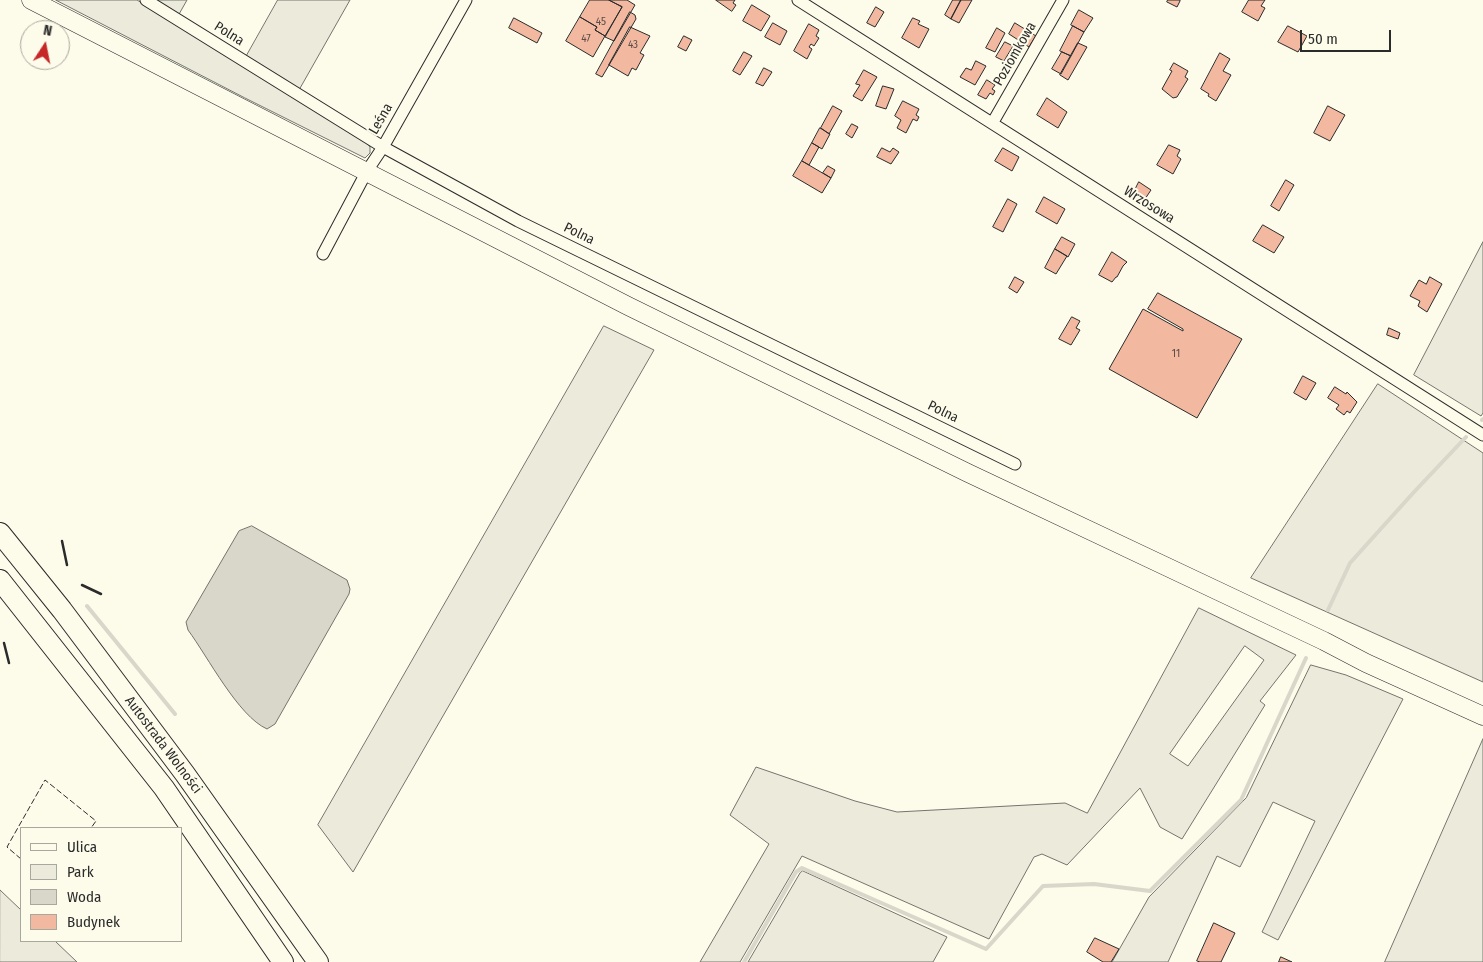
<!DOCTYPE html>
<html>
<head>
<meta charset="utf-8">
<style>
  body { margin:0 }
  #map { position:relative; width:1483px; height:962px; overflow:hidden; background:#fdfbea; font-family:"Fira Sans Condensed",sans-serif }
  canvas { display:block }
  .legend { position:absolute; left:20px; top:827px; width:162px; height:115px; box-sizing:border-box; background:#fdfbea; border:1px solid #a9a89e; margin:0; padding:6px 9px; list-style:none; font-size:15px; color:#2b2b2b }
  .legend li { display:flex; align-items:center; gap:10px; height:25px }
  .legend b { width:25px; border:1px solid #a9a89e }
  .north { position:absolute; left:20px; top:20px; width:50px; height:50px; box-sizing:border-box; background:#fdfbea; border:1px solid #a9a89e; border-radius:50%; rotate:11deg; font-size:14px; font-weight:700; line-height:20px; text-align:center; color:#2b2b2b }
  .north::after { content:''; display:block; margin:auto; width:18px; height:22px; background:#c62828; clip-path:polygon(50% 0,100% 100%,50% 72%,0 100%) }
  .scale { position:absolute; left:1300px; top:30px; width:91px; height:22px; box-sizing:border-box; border:2px solid #2b2b2b; border-top:0; padding-left:6px; font-size:15px; line-height:18px; white-space:nowrap; color:#2b2b2b; -webkit-text-stroke:4px #fdfbea; paint-order:stroke }
</style>
</head>
<body>
<div id="map">
<canvas width="1483" height="962"></canvas>
<ul class="legend">
<li><b style="height:6px;background:#fdfbea"></b>Ulica</li>
<li><b style="height:14px;background:#ecebdb"></b>Park</li>
<li><b style="height:14px;background:#d8d7c9"></b>Woda</li>
<li><b style="height:14px;background:#f2b8a0"></b>Budynek</li>
</ul>
<div class="north">N</div>
<div class="scale">50 m</div>
</div>
<script>
const g = document.querySelector('canvas').getContext('2d');
g.lineJoin = 'round';
function fillPath(path, color) { g.fillStyle = color; g.fill(path, 'evenodd'); }
function stroke(path, color, width, dash) { g.strokeStyle = color; g.lineWidth = width; g.lineCap = dash ? 'butt' : 'round'; g.setLineDash(dash || []); g.stroke(path); }
function write(font, color, halo, rows, align = 'center') {
  g.font = font + ' "Fira Sans Condensed",sans-serif'; g.lineWidth = 4; g.setLineDash([]); g.textBaseline = 'middle'; g.strokeStyle = halo; g.fillStyle = color; for (const [text, x, y, turn = 0] of rows) {
    g.save(); g.translate(x, y); g.rotate((+turn || 0) * Math.PI / 180); g.textAlign = isNaN(turn) ? turn : align; if (halo) g.strokeText(text, 0, 0); g.fillText(text, 0, 0); g.restore();
  }
}
const green = new Path2D(`
  M56,0H137L367,143L370,147V153L365,158L245,98Z
  M153,0H187L178,16Z
  M278,0H350L299,90L246,57Z
  M1483,242V413L1481,416L1414,375Z
  M604,326L654,350L353,872L318,825Z
  M1378,384L1483,453V682L1251,578Z
  M1199,608L1296,655L1260,701L1265,705L1182,839L1160,827L1140,788L1067,865L1042,854L1034,857L989,939L802,856L740,962H700L769,844L730,815L756,767L855,801L897,812L1065,803L1087,813ZM1245,646L1264,660L1188,766L1170,754Z
  M1311,665L1346,675L1403,699L1278,940L1262,932L1315,821L1273,802L1240,867L1217,856L1168,962H1112L1149,897L1246,798Z
  M1483,739V962H1385Z
  M803,871L947,937L933,962H748L800,873Z
  M0,890L21,910V941H55L77,962H0Z`);
const water = new Path2D(`
  M252,526L347,580L350,589L349,594L275,724L267,729C238,716 208,657 188,630L186,622L239,531Z`);
const stream = new Path2D(`
  M1482,420L1483,419
  M87,606L175,714
  M1328,610L1350,563L1414,492L1466,437
  M744,962L796,872L802,868L986,949L1043,886L1094,884L1150,891L1241,800L1306,658`);
const building = new Path2D(`
  M590,0H609L622,7L605,36L595,30L597,27L580,17Z
  M609,0H627L635,5L614,41L605,37L622,7Z
  M716,0H735L733,3L736,5L732,11Z
  M953,0H961L951,19L945,15Z
  M961,0H972L959,23L951,19Z
  M1168,0H1180V1L1177,7L1167,2Z
  M1249,0H1265L1261,6L1265,8L1258,21L1242,12Z
  M752,5L770,16L761,31L743,21Z
  M876,7L884,12L875,27L867,23Z
  M1079,10L1093,18L1084,32L1071,25Z
  M630,12L635,15L636,19L602,77L596,74Z
  M580,17L597,27L595,30L605,36L593,57L566,41Z
  M514,18L542,33L537,43L509,28Z
  M913,18L920,21L918,24L929,29L919,48L902,38Z
  M773,23L787,31L780,45L765,37Z
  M1015,23L1036,36L1029,47L1009,34Z
  M809,24L819,30L816,36L819,38L814,46L811,44L809,47L812,49L807,59L794,51Z
  M1073,26L1084,32L1071,56L1060,51Z
  M1288,26L1307,36L1298,52L1278,42Z
  M630,27L650,36L640,53L644,55L636,70L632,68L628,76L609,65Z
  M997,28L1005,33L995,52L986,48Z
  M684,36L692,40L686,51L678,47Z
  M1005,42L1013,46L1004,61L996,57Z
  M1078,43L1087,47L1068,80L1060,75Z
  M744,52L752,56L740,75L733,71Z
  M1062,52L1071,56L1061,74L1052,69Z
  M1220,53L1230,59L1223,71L1231,75L1216,101L1208,96L1209,94L1201,89Z
  M976,61L986,66L975,85L960,77L966,68L971,70Z
  M1174,63L1188,71L1185,77L1188,79L1177,97L1173,98L1162,89L1172,71L1170,70Z
  M764,68L772,72L763,86L756,83Z
  M864,70L877,77L862,101L853,96L860,85L856,84Z
  M987,80L995,85L992,89L995,91L993,95L990,93L986,99L978,95Z
  M883,86L894,89L886,109L876,106Z
  M1047,98L1067,112L1058,128L1037,115Z
  M903,101L919,109L916,115L919,117L917,121L913,119L906,133L897,128L901,120L895,116Z
  M833,106L842,111L829,134L821,128Z
  M1328,106L1345,115L1330,141L1314,133Z
  M852,124L858,127L852,138L846,134Z
  M820,128L830,134L822,149L812,143Z
  M812,143L819,147L809,165L802,161Z
  M1169,145L1180,150L1177,156L1181,159L1173,174L1157,165Z
  M882,148L890,152L893,148L899,152L891,164L877,157Z
  M1003,148L1019,157L1012,171L995,161Z
  M802,161L831,178L822,193L793,176Z
  M828,166L835,170L831,178L823,173Z
  M1286,180L1294,185L1279,211L1271,206Z
  M1139,182L1151,190L1145,199L1134,192Z
  M1044,197L1065,209L1057,224L1036,212Z
  M1008,199L1017,204L1003,232L993,227Z
  M1263,225L1284,237L1274,253L1253,241Z
  M1062,237L1075,244L1068,257L1055,249Z
  M1055,249L1067,256L1056,274L1045,268Z
  M1112,252L1127,262L1123,266L1117,277H1116L1112,282L1099,275Z
  M1015,277L1024,282L1017,293L1009,288Z
  M1430,277L1442,284L1427,312L1418,306L1420,301L1410,296L1419,280L1426,284Z
  M1158,293L1242,339L1197,418L1109,369L1143,309L1183,331V329L1148,309Z
  M1072,317L1080,321L1076,328L1080,330L1071,345L1059,339Z
  M1389,328L1400,333L1398,339L1387,335Z
  M1303,376L1316,383L1306,400L1294,393Z
  M1335,387L1346,394L1347,392L1357,402L1350,413L1347,411L1344,415L1336,409L1339,405L1328,398Z
  M1214,923L1235,933L1221,962H1200L1197,961Z
  M1095,938L1119,949L1111,962H1103L1087,952Z
  M1281,957L1292,962H1279Z`);
const street = new Path2D(`
  M146,0L383,147L518,221L1015,464
  M798,0L1483,435
  M993,122L1063,0
  M323,254L367,171L383,147L466,0`);
const primary = new Path2D(`
  M31,0L628,306L968,473L1324,641L1366,663L1483,716`);
const highway = new Path2D(`
  M0,533L62,610L185,774L318,962
  M0,580L164,788L283,962`);
const fence = new Path2D(`
  M21,859L7,847L45,780L96,821L91,828`);
const wall = new Path2D(`
  M62,541L67,565
  M82,585L101,594
  M4,643L9,663`);
const numberNames = [
  ["45",601,22],
  ["47",586,39],
  ["43",633,45],
  ["11",1176,354]
];
const streetNames = [
  ["Polna",229,34,32],
  ["Poziomkowa",1015,54,-60],
  ["Leśna",381,119,-60],
  ["Wrzosowa",1149,205,32],
  ["Polna",579,234,26],
  ["Polna",943,412,26],
  ["Autostrada Wolności",163,745,53]
];
fillPath(green, '#ecebdb');
stroke(green, '#74746e', 1);
fillPath(water, '#d8d7c9');
stroke(water, '#74746e', 1);
stroke(stream, '#d8d7c9', 4);
fillPath(building, '#f2b8a0');
stroke(building, '#2b2b2b', 1);
stroke(street, '#2b2b2b', 13);
stroke(primary, '#2b2b2b', 19);
stroke(highway, '#2b2b2b', 22);
stroke(street, '#fdfbea', 11);
stroke(primary, '#fdfbea', 18);
stroke(highway, '#fdfbea', 20);
stroke(fence, '#2b2b2b', 1, [6, 2.5]);
stroke(wall, '#2b2b2b', 2.5);
write('11px', '#5d4e48', null, numberNames);
write('14px', '#2b2b2b', '#fdfbea', streetNames);
</script>
</body>
</html>
